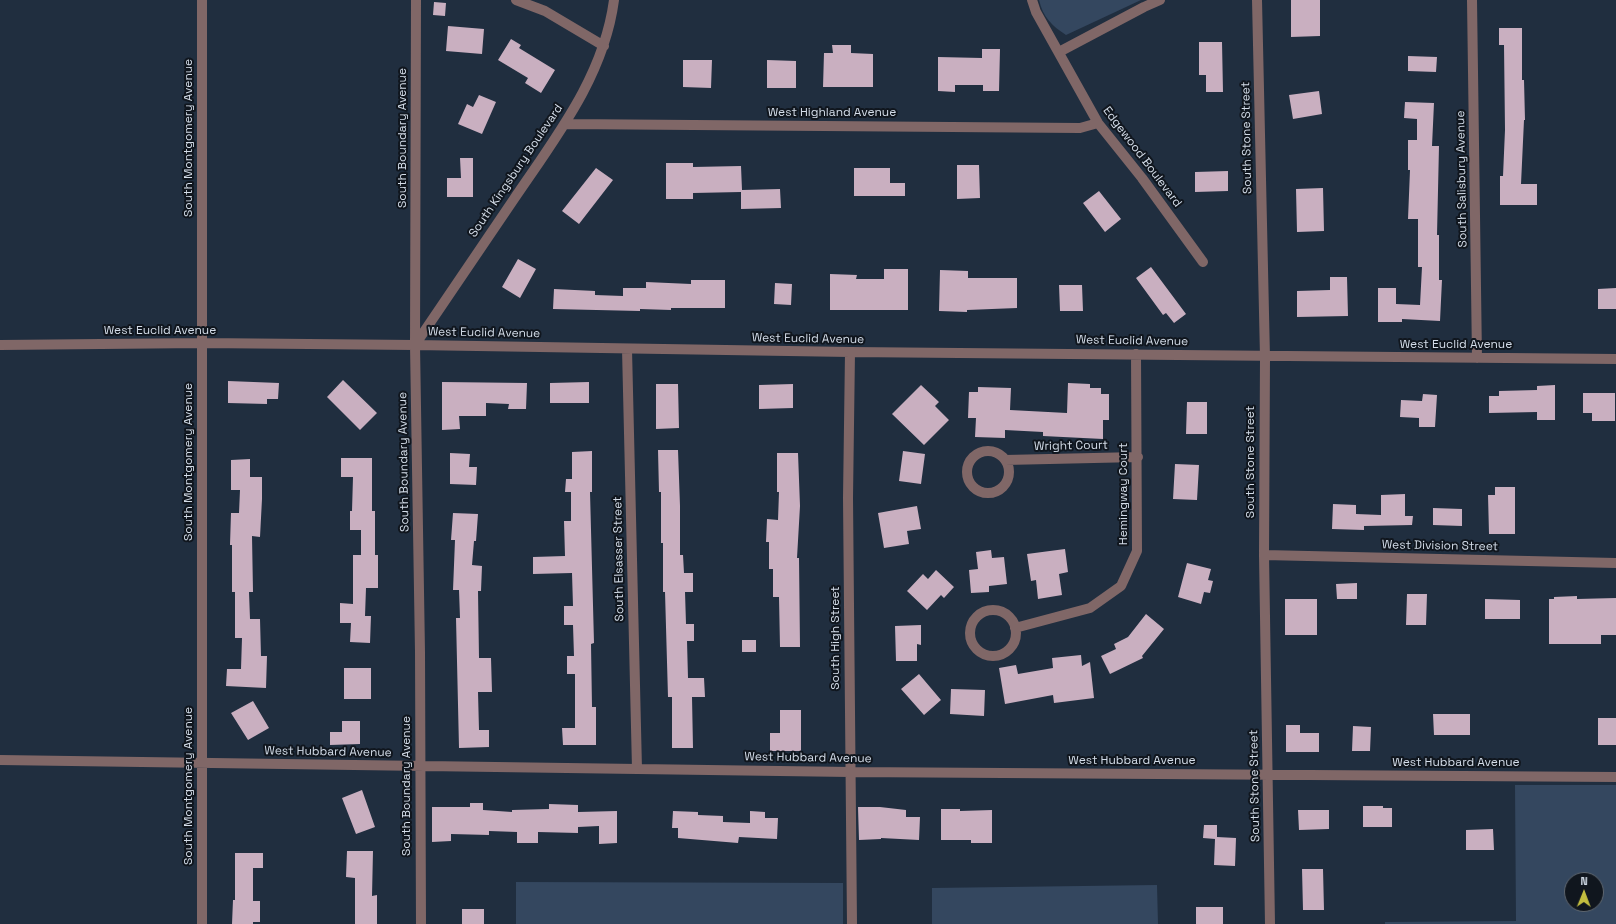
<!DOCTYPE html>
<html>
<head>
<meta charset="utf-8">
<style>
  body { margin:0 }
  #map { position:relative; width:1616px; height:924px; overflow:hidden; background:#202e3f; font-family:"Space Grotesk",sans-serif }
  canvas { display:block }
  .north { position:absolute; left:1564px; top:872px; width:40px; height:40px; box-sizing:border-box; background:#10161e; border:1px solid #5e666f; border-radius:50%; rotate:1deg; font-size:11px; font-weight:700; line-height:16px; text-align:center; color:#d4dde9 }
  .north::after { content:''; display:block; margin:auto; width:14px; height:18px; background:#c2bd3f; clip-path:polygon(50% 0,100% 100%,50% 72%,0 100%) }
</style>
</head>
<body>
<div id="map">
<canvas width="1616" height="924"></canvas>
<div class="north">N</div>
</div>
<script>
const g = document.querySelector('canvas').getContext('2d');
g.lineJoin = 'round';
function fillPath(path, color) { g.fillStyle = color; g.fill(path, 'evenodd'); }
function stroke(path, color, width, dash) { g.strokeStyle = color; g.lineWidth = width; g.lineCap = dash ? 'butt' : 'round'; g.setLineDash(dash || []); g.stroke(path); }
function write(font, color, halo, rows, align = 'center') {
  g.font = font + ' "Space Grotesk",sans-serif'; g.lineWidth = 4; g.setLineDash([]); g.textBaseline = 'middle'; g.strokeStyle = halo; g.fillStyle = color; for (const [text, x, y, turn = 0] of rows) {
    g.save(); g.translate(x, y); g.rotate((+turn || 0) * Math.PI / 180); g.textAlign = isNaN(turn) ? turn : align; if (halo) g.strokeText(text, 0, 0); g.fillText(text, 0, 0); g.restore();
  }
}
const green = new Path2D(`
  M1039,0H1141L1066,35C1052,26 1043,17 1039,0Z
  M1515,785H1616V924H1385V922L1516,921ZM1572,880H1596V904H1572Z
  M516,882L843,883V924H516Z
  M1157,885L1158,924H932V888Z`);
const building = new Path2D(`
  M1291,0H1320V36L1291,37Z
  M434,2L446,3L445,16L433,15Z
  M448,26L484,29L482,54L446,51Z
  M1499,28H1522V80H1524L1525,120H1524L1521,184H1537V205H1500V176H1503L1505,130L1504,45H1499Z
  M511,39L521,45L519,48L555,70L541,93L525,83L528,78L498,60Z
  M1199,42H1222L1223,92H1206V75H1199Z
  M832,45H851V53L873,54V87H823L824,53H833Z
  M982,49H1000L999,91H983V85H955V92L938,91V57L982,58Z
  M1408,56L1437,57L1436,72L1408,71Z
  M683,60H712L711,88L683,87Z
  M767,60L796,61V88H767Z
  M1319,91L1322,114L1293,119L1289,95Z
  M479,95L496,102L482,134L458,124L467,104L473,107Z
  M1405,102L1434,103L1432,146H1439L1437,235H1439V280H1442L1440,321L1402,319V322H1378V288H1396V304L1420,305L1422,267H1418V219H1408L1410,170H1408V140H1417V119L1404,118Z
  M460,158H473V197H447V178H461Z
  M666,163H693V167L741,166L742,190L780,189L781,208L741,209V192L693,193V199H666Z
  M957,165H979L980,198L957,199Z
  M596,168L613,180L579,224L562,211Z
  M854,168H890V183H905V196H854Z
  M1228,171V191L1195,192V172Z
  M1323,188L1324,231L1297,232L1296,189Z
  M1099,191L1121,219L1105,232L1083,203Z
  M518,259L536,269L520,298L502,287Z
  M1151,267L1186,314L1174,323L1166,313L1163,315L1136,278Z
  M884,269H908V310H830V274L857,275L856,279H884Z
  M940,270L968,271V278H1017V308L967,310V312L939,311Z
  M1330,277H1347L1348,316L1297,317V291L1330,290Z
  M691,280H725V308H671V310L640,309V311L553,309L554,289L595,291V295L623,296V288H646V282L691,284Z
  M775,283L792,284L791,305L774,304Z
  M1059,285H1082L1083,311H1060Z
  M1616,288V309H1598V289Z
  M343,380L377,413L360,430L327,397Z
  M228,381L279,383L278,399H267V404L228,403Z
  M442,382L527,383L526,409H508L509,404L486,403V416H459L460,429L442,430Z
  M589,382V403H550V383Z
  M1068,383L1090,384V388H1101V394H1109V420H1103V439L1043,436V432L1005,430V438L975,437L976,418H968L969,392H978V387L1011,388L1010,410L1067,413Z
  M656,384H678L679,428L656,429Z
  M793,384V408L759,409V385Z
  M921,385L939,402L935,406L949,420L924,445L892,414Z
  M1555,385V420H1537V412L1489,413V396H1499V391L1537,390V386Z
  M1583,393H1615V421H1592V413H1583Z
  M1423,394L1437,395L1435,427H1419V418L1400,417L1401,400L1422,401Z
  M1187,402H1207V434H1186Z
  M658,450H678L680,506V555H683L684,573H693V592H685L686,624H694V641H687L688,678H704L705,697H692L693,748H672V697H668L665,592H663V543H661V492H659Z
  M592,451V492H590L594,643L591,644L592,707H596V745H563L562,728H575V674H567V656H574L573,625H564V606H573L572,573L533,574V557L565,556L564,521H571V492H565L566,479H572V452Z
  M903,451L925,454L921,484L899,481Z
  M450,453L470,454L469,467H477L476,485L450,484Z
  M777,453H798L800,506L797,558H799L800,647H780L779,597H773V569H769V542H766L767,519L778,520L779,492H777Z
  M341,458H372V511H375V555H378V588H366L365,616H371L370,643L350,642L351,623H340V603L353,604V555H361V530H350V511H352L353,477H341Z
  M250,459V477H262V499L260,537L252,536L253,592H249L250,619H260L261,656H267L266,688L226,686L227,669H241L242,638H235V592H232V545H230L231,513H239L240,490H231V460Z
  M1175,464L1199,465L1197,500L1173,499Z
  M1495,487H1515V534H1489L1488,495H1495Z
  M1405,494V516H1413L1412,525L1364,526V530L1332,529L1333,504L1356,505V514L1381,515V495Z
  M917,506L921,529L907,531L909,544L884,548L878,513Z
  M1433,508L1462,509V526L1433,525Z
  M453,513L478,514L476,541H474L472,565L482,566L481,591H478L479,658H491L492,692H478L479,730H489V747L459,748L456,618H460L459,590H453L455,540H451Z
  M1065,549L1068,572L1059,574L1062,595L1038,599L1036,580L1031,581L1027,554Z
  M991,550L992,558L1004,557L1007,584L989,586V592L971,593L969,570L978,569L976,552Z
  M1187,563L1211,569L1208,580L1213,581L1210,593L1204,592L1201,604L1178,597Z
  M936,570L954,587L944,598L941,595L927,610L907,591L923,574L928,579Z
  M1357,583V599H1337L1336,584Z
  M1407,594H1427L1426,625H1406Z
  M1577,596V599L1616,598V635H1601V644H1549V599H1554V597Z
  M1285,599H1317V635H1285Z
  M1485,599L1520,600V619H1485Z
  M1146,614L1164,629L1142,656L1143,658L1110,674L1101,656L1116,649L1114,644L1128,637Z
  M921,625V645L917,644V661H896L895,626Z
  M742,640H756V652H742Z
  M1081,655L1082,666L1090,662L1094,698L1054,703L1053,695L1005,704L999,668L1016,665L1018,674L1053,668L1052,658Z
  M344,668H371V699H344Z
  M919,674L941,700L924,715L901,689Z
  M951,689L985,690L984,716L950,714Z
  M253,701L269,728L248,740L231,713Z
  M780,710H801V751H770V733H780Z
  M1433,714H1470V735H1434Z
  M1598,718H1616V745H1598Z
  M342,721H360V744L330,745V732H342Z
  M1286,725H1300V733H1319V752H1286Z
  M1353,726L1371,727L1370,751H1352Z
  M362,790L375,827L356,834L342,798Z
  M470,803H483V810L512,812V810L549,809V804L578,805V812L617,811V843L599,844V826L578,827V833L538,832V843H517V832L489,831V835L451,834V841L432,842V807H470Z
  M1363,806H1383V808H1392V827H1363Z
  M858,807H880L906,810V817H920L919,840L881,838V839L859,840Z
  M941,809H960V811L992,810V843H971V840H941Z
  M1298,810H1329V829L1299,830Z
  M673,811L698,812V815L723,816V822L750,823V811L765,812V818H778L777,839L739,837L738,843L678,838V828H672Z
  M1204,825H1217V837L1236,838L1235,866L1214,865L1215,839L1203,838Z
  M1493,829L1494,850H1466V830Z
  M347,851H373L372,896L377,895V924H355V878L346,877Z
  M235,853H263V868H253V901H260V922H253V924H232L233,900H235Z
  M1302,869H1323L1324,910H1303Z
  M1196,907H1223V924H1196Z
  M462,909H484V924H462Z`);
const minor = new Path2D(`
  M202,0V924
  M416,0L415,345L420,652L421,924
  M516,0L545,11L604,46
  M1032,0L1036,12L1098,123L1142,178L1203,262
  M1257,0L1265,357L1264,555L1270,924
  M1472,0L1477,358
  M1059,52L1144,7L1160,0
  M565,124L1080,128L1098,123
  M0,345L202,343L415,345L850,352L1616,359
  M415,345C448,296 481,247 514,199C556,137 604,76 614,0
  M627,349L637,769
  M850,352L848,498L852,924
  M967 472a21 21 0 1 1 42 0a21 21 0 1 1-42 0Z
  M1005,460L1138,457
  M1264,555L1616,563
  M970 633a23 23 0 1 1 46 0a23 23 0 1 1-46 0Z
  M1015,628L1090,608L1121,586L1137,551L1136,354
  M0,760L850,772L1616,777`);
const streetNames = [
  ["West Highland Avenue",832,113],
  ["South Montgomery Avenue",189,138,-90],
  ["South Boundary Avenue",403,138,-90],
  ["South Stone Street",1247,138,-91],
  ["Edgewood Boulevard",1142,157,53],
  ["South Kingsbury Boulevard",516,171,-56],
  ["South Salisbury Avenue",1462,179,-91],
  ["West Euclid Avenue",160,331],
  ["West Euclid Avenue",484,333,1],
  ["West Euclid Avenue",808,339,1],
  ["West Euclid Avenue",1132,341,1],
  ["West Euclid Avenue",1456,345],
  ["Wright Court",1071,446,-1],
  ["South Montgomery Avenue",189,462,-90],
  ["South Boundary Avenue",404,462,-91],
  ["South Stone Street",1251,462,-90],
  ["Hemingway Court",1124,494,-90],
  ["West Division Street",1440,546,1],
  ["South Elsasser Street",619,559,-91],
  ["South High Street",836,638,-90],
  ["West Hubbard Avenue",328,752,1],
  ["West Hubbard Avenue",808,758,1],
  ["West Hubbard Avenue",1132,761],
  ["West Hubbard Avenue",1456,763],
  ["South Montgomery Avenue",189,786,-90],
  ["South Boundary Avenue",407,786,-90],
  ["South Stone Street",1255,786,-91]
];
fillPath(green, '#34475f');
fillPath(building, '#c9afc0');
stroke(minor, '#806767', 10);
write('12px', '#d4dde9', '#10161e', streetNames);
</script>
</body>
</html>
